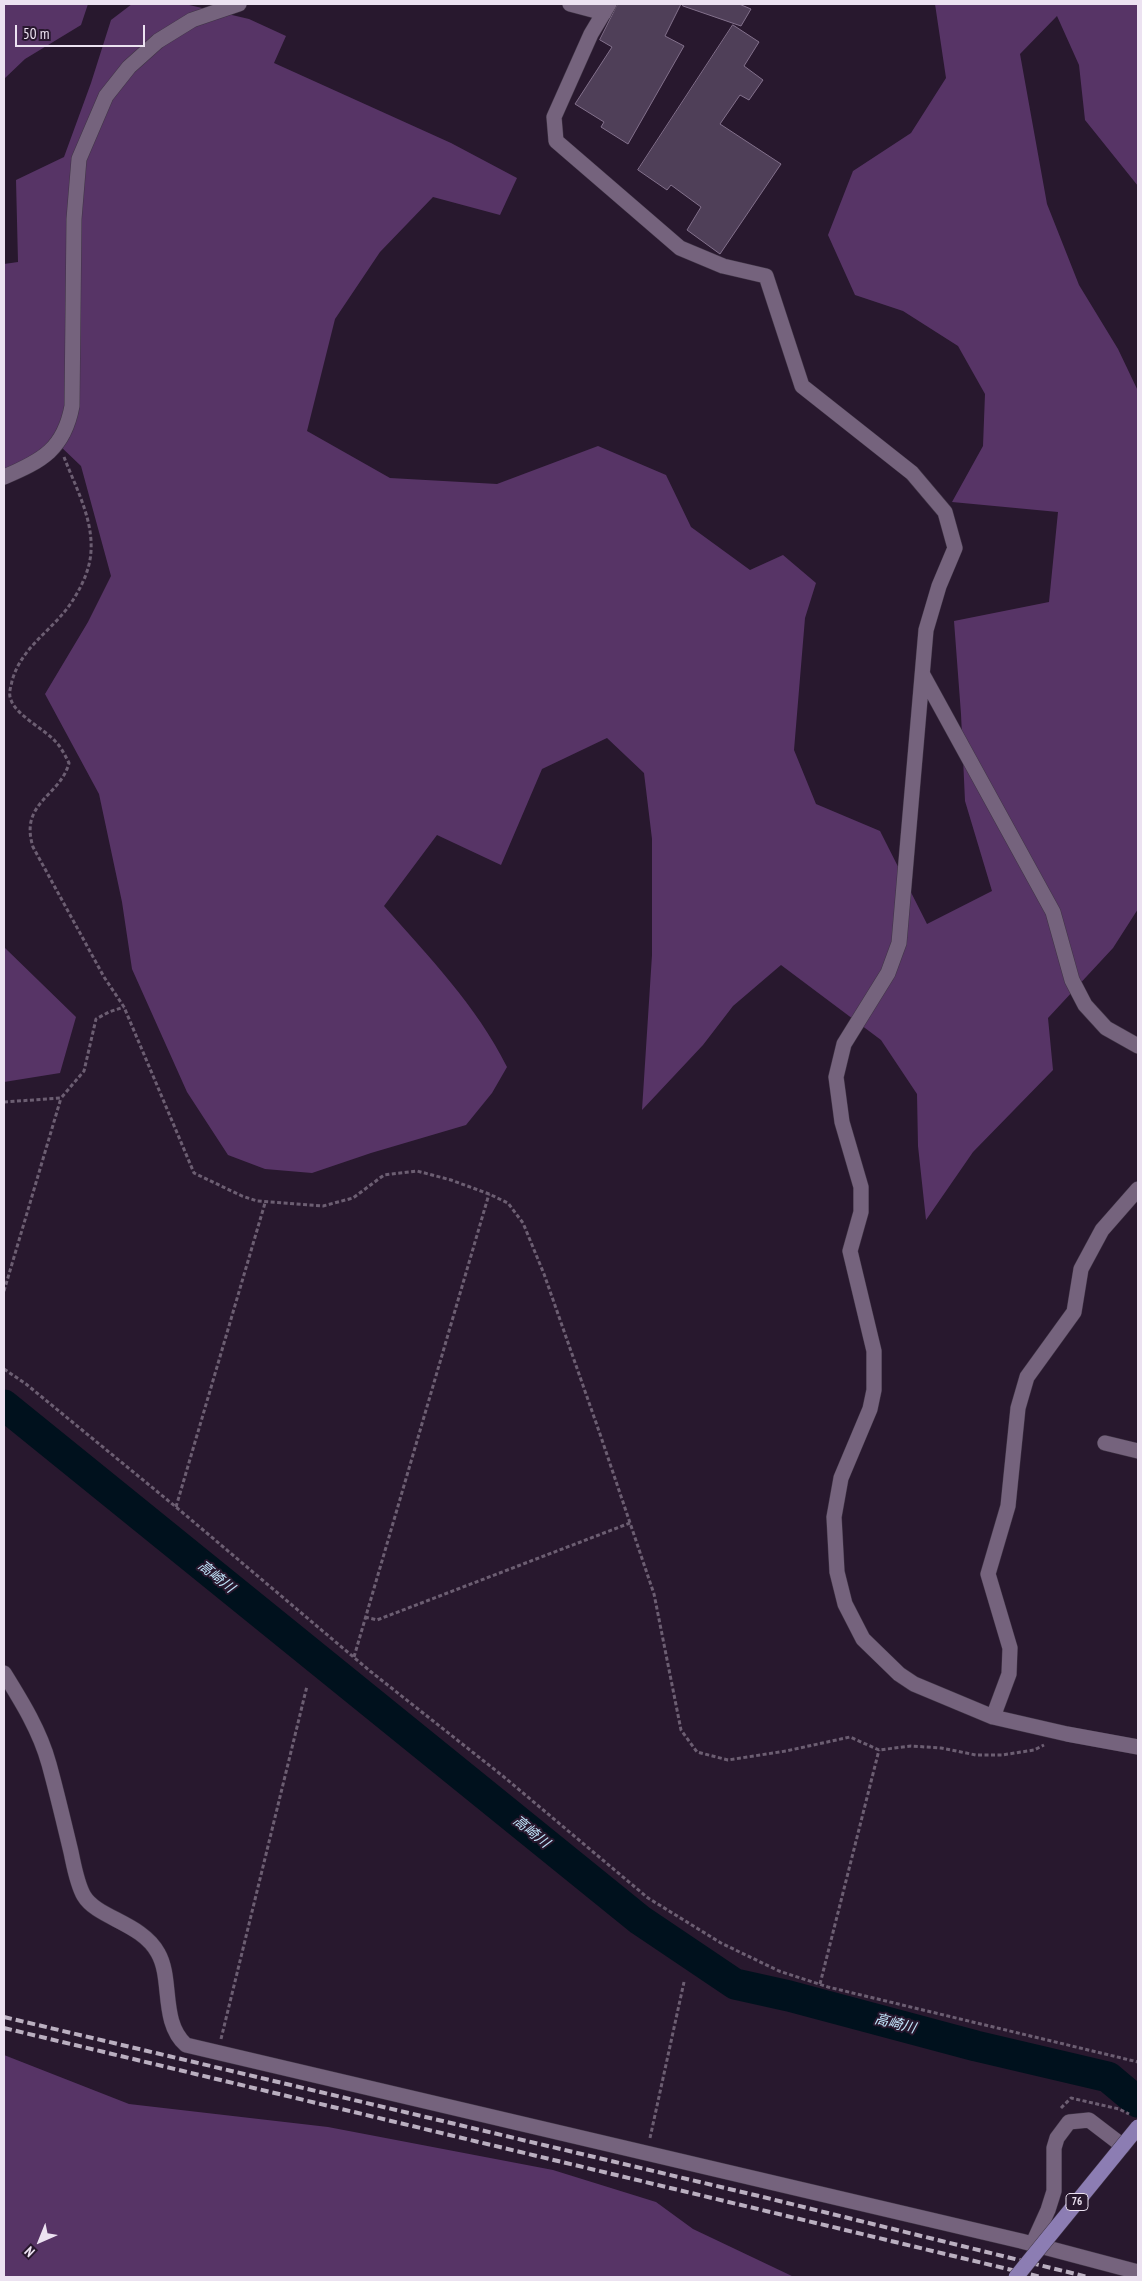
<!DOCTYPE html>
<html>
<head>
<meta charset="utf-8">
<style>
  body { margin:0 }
  #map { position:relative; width:1142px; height:2281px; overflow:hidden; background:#28182e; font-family:"PT Sans Narrow",sans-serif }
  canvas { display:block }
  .frame { position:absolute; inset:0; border:5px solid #ece2f1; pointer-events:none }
  .north { position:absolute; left:15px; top:2216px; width:50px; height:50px; -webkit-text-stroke:4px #28182e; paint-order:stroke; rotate:224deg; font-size:14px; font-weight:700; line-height:20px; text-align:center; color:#ece2f1 }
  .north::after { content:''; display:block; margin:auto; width:18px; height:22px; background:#ece2f1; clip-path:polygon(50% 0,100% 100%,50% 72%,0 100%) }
  .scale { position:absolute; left:15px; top:25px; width:130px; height:22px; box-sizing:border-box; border:2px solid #ece2f1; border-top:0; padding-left:6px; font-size:15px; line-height:18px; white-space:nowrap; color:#ece2f1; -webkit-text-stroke:4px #28182e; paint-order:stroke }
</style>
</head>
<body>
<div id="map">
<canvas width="1142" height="2281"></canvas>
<div class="frame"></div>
<div class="north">N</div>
<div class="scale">50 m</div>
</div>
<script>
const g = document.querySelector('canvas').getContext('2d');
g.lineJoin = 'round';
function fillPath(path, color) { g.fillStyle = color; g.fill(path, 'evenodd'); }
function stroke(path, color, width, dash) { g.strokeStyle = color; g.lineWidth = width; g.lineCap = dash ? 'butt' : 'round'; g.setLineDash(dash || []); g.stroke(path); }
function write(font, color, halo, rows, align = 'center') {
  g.font = font + ' "PT Sans Narrow","Noto Sans JP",sans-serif'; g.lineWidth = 4; g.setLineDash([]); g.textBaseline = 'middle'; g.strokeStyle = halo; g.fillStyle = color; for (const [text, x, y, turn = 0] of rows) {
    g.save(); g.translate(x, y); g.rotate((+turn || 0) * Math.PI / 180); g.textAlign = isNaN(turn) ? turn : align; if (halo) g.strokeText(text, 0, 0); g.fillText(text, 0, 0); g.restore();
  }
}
const forest = new Path2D(`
  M4,4H88L81,25L25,59L4,79Z
  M132,4H185L249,19L286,36L274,63L451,143L517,178L500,215L433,197L380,252L335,319L307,431L390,478L497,484L598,446L666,475L691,527L750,570L783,555L816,583L805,618L794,750L816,804L880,831L927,924L992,891L965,801L961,714L954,621L1049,602L1058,512L952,502L983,446L985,394L958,346L903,311L855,295L828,235L853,171L911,133L946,78L935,4H1138V186L1085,120L1079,65L1057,16L1020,54L1047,204L1079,285L1118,349L1138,391V909L1113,948L1048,1018L1053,1070L973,1152L926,1220L918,1146L917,1094L881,1040L781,965L733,1006L703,1045L642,1110L652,955V839L644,773L607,738L542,769L501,865L437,835L384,906C429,957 476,1005 507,1067L492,1093L466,1125L371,1153L312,1173L265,1169L228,1155L187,1092L132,969L122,902L99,794L45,694L88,622L111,576L81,466L58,444L4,470V264L18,262L16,180L64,157L91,83L111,20Z
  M4,947L76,1017L60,1073L4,1082Z
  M4,2055L129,2104L328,2127L553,2170L656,2202L693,2229L794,2277H4Z`);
const river = new Path2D(`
  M4,1405L640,1920L735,1984L789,1996L976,2046L1108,2077L1138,2102`);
const building = new Path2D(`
  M618,4H681L665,36L684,46L628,144L601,127L604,122L575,104L612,47L600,40Z
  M683,4H739L751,9L741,26L683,6Z
  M733,25L759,42L744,66L763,80L749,100L740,95L720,124L781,164L720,254L687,230L701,207L671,185L667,190L638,170Z`);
const path = new Path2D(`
  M64,457C75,486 93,518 91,551C90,571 80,590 69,606C49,633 21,648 12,681C11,687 8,693 11,700C16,715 44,729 55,741C61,747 65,755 69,763C60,797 19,802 33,847L104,977L124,1007L194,1173L242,1196L257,1201L323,1206L353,1198L384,1175L417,1171L451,1180L489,1194L508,1203L523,1223L544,1274L600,1434L654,1594L681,1730L697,1752L728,1760L786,1751L850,1737L879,1750L911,1746L941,1748L976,1755H1002L1034,1750L1044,1745
  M4,1102L61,1098L84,1071L96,1019L109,1012L124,1007
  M4,1291L61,1098
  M4,1369L26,1384L176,1507L370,1671L504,1777L648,1898L721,1943L779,1971L828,1987L1138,2062
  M176,1507L265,1203
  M365,1617L377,1620L630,1523
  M354,1657L489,1194
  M820,1984L879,1750
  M221,2039L307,1686
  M1061,2108L1071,2098L1119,2109L1129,2114
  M650,2138L684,1982`);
const minor = new Path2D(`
  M570,4L604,13
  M609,4L591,34L554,117L556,141L680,248L723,266L766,276L802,386L912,473L945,512L955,548L939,586L926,630L899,943L888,973L844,1044L836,1077L842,1122L861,1187V1212L850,1251L874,1351V1390L870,1409L841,1478L834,1517L837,1572L845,1604L863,1639L899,1674L914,1684L993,1717L1067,1734L1138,1747
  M4,477C42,461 64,449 72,406L74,219L79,159L106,96L129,67L158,41L192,20L239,4
  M923,675L1053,912L1072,980L1085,1005L1106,1028L1138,1046
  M1105,1443L1138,1451
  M4,1673C22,1702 40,1731 49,1764C57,1793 64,1823 71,1852C74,1866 77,1884 84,1896C97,1918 142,1923 158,1953C173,1979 160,2022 186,2045L1021,2241L1138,2272
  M993,1717L1009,1674L1010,1648L988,1574L1008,1506L1018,1408L1027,1377L1074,1312L1081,1269L1102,1230L1138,1189
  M1033,2243L1048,2210L1054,2191V2148L1057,2138L1069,2122L1089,2120L1123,2146`);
const rail = new Path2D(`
  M4,2017L763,2197L1088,2277
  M4,2028L1041,2277`);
const majorBridge = new Path2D(`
  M1016,2277L1138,2127`);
const shields = [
  [1077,2202,22]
];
const shieldNames = [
  ["76",1077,2202]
];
const waterNames = [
  ["高崎川",216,1577,39],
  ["高崎川",531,1832,39],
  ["高崎川",895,2024,14]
];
fillPath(forest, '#573466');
stroke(river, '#00111d', 31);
fillPath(building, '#4f3f58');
stroke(building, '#83718c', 1);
stroke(minor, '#403546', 16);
stroke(path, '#6c5e72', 3, [4, 2.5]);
stroke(minor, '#75637d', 15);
stroke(rail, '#baafc0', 4, [8, 4]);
stroke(majorBridge, '#403546', 16, []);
stroke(majorBridge, '#8c7db3', 15);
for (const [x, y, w] of shields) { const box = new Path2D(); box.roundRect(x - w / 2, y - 8.5, w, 17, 4); g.fillStyle = '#28182e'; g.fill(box); stroke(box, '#ece2f1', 1); }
write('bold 11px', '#ece2f1', null, shieldNames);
write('italic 14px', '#c2e6fc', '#28182e', waterNames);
</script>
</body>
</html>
